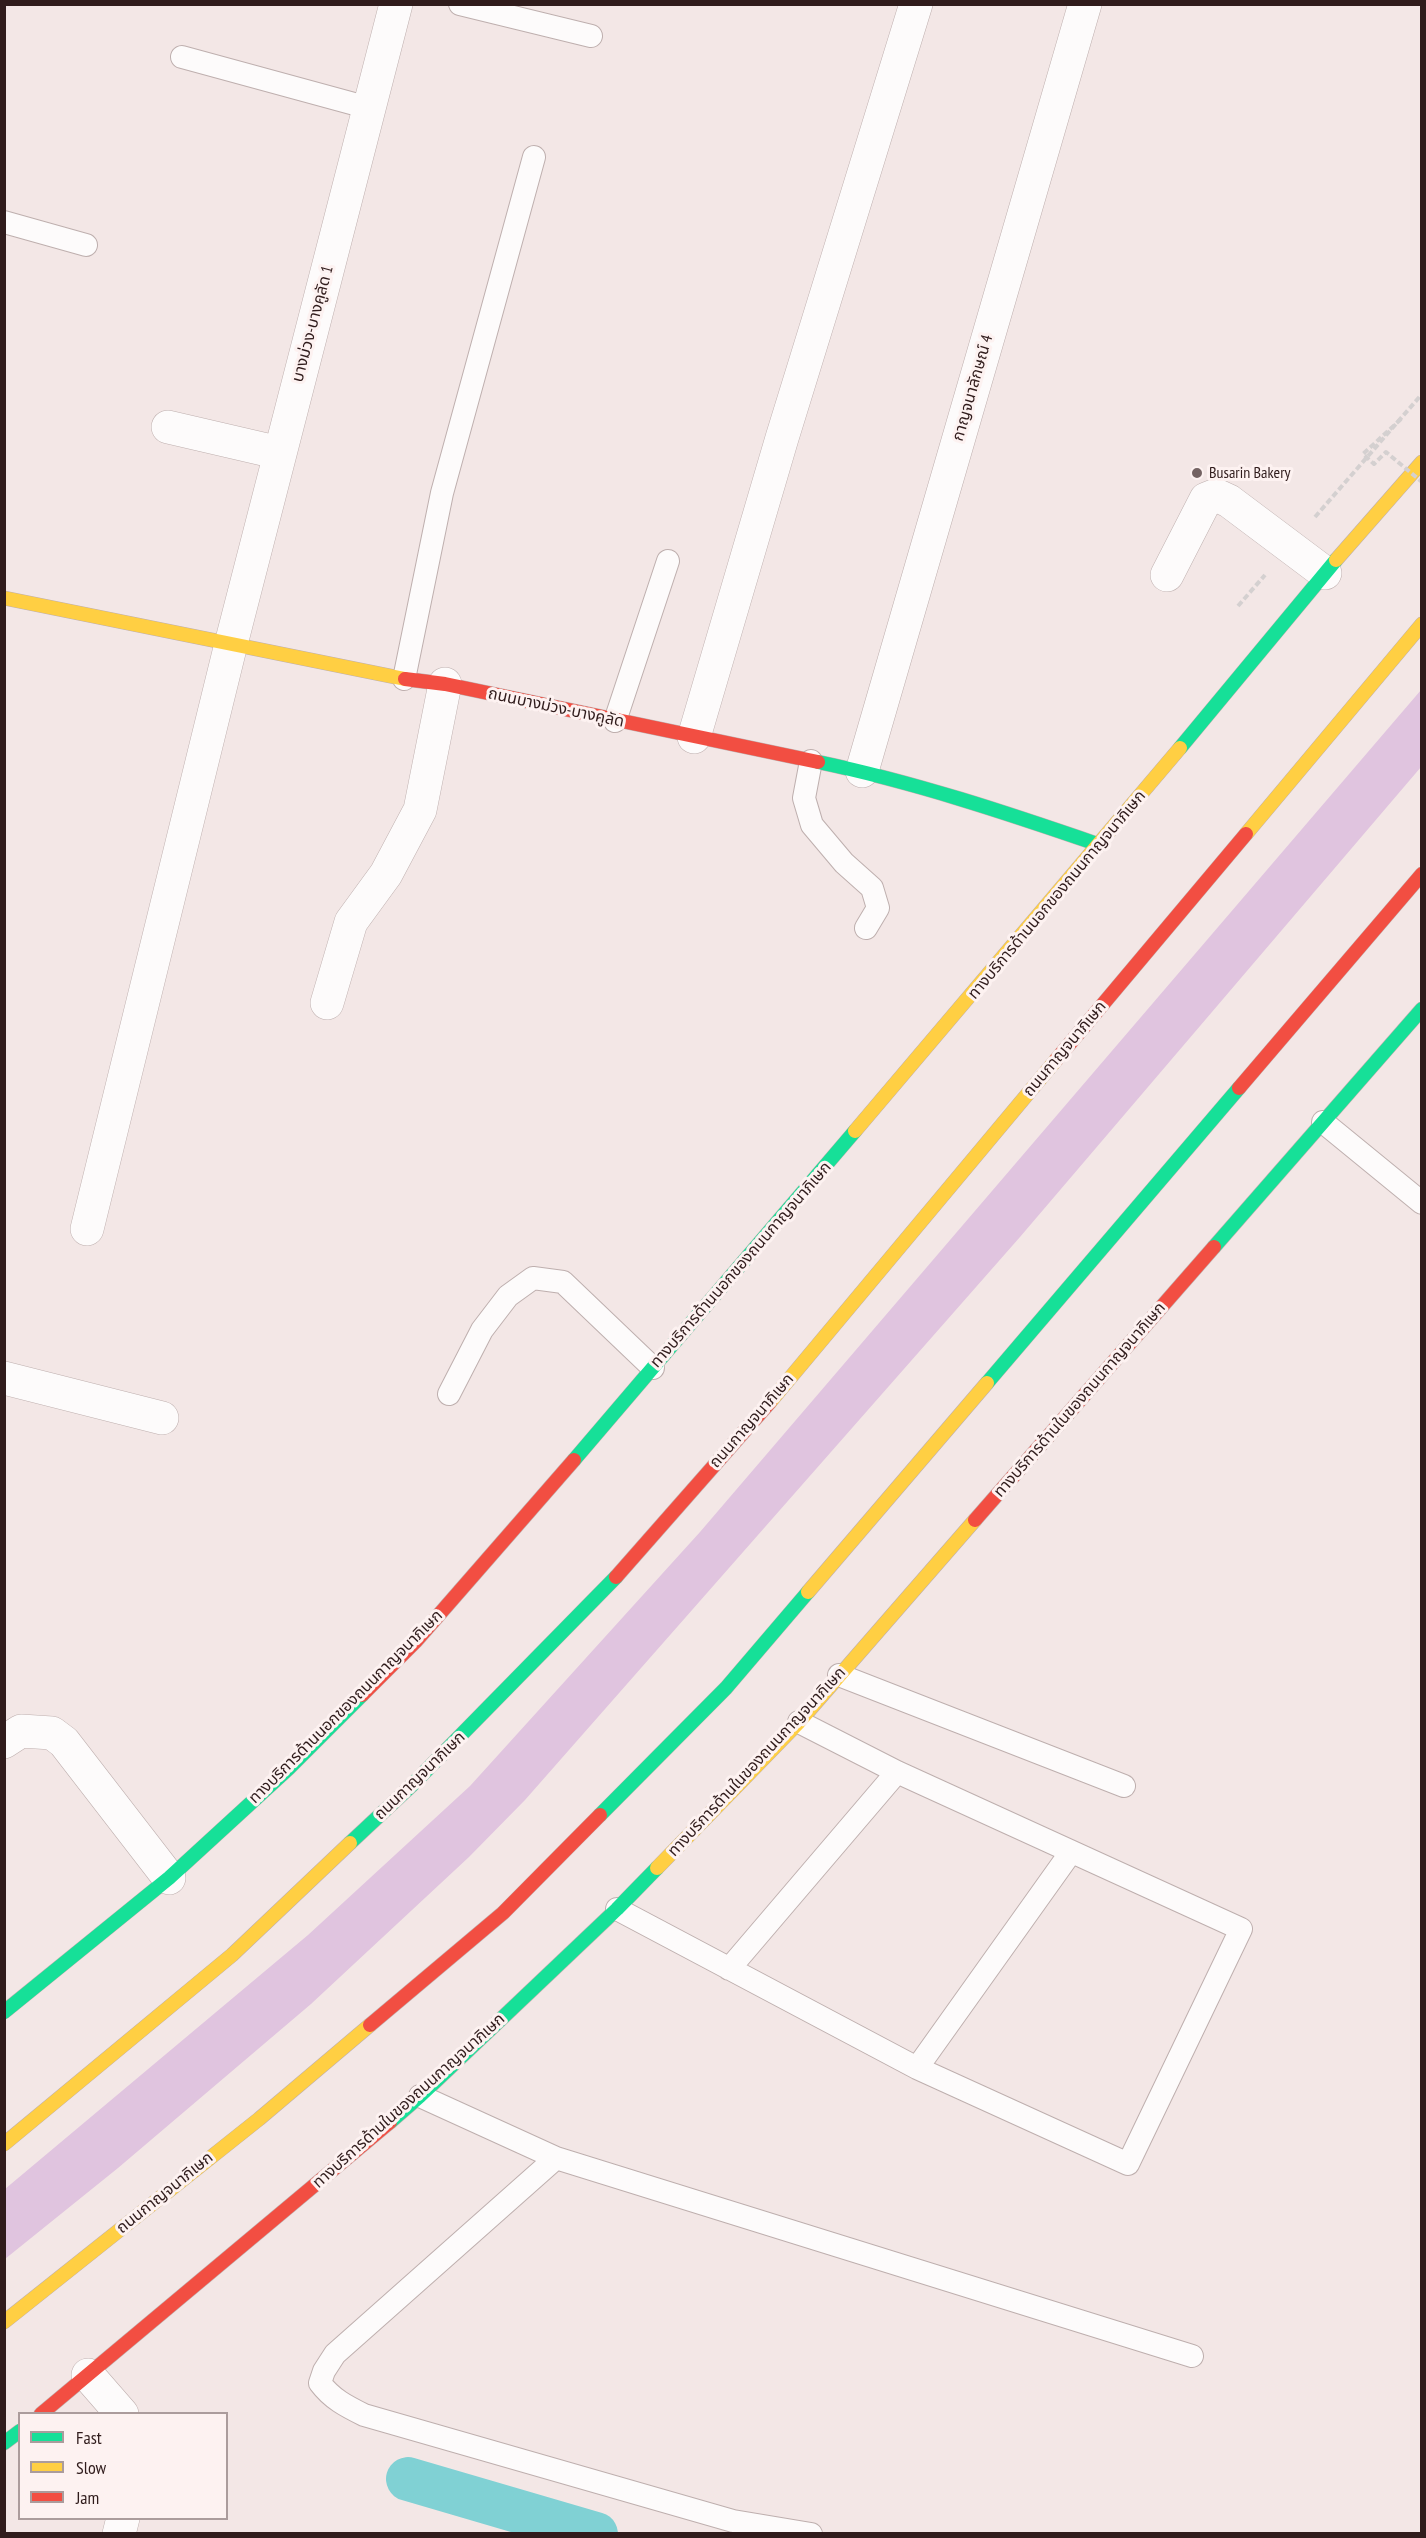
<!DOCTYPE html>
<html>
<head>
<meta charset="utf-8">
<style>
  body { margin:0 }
  #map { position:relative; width:1426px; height:2538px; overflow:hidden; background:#f3e7e6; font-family:"PT Sans Narrow",sans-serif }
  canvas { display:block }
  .frame { position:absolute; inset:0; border:6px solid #301c1c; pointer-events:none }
  .legend { position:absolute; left:18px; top:2412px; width:210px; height:108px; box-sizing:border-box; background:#fdf2f1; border:2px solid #ab9c9c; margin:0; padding:8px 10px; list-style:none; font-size:18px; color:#301c1c }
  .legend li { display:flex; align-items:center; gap:12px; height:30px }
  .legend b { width:30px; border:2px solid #ab9c9c }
</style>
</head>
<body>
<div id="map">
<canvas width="1426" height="2538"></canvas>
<div class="frame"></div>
<ul class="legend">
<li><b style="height:8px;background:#16e098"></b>Fast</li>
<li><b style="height:8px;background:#ffcf43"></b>Slow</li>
<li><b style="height:8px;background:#f24e42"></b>Jam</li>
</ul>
</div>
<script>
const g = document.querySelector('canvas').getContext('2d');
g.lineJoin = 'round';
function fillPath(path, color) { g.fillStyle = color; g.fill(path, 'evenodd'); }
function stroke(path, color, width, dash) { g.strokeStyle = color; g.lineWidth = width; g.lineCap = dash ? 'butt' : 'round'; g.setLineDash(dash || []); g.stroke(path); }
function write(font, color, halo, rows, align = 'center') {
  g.font = font + ' "PT Sans Narrow","Noto Sans Thai",sans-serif'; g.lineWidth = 6; g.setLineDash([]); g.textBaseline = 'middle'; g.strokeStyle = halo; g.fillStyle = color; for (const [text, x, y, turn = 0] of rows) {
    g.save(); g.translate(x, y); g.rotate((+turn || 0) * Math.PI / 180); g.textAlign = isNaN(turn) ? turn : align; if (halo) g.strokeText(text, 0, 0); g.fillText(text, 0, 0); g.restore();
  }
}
const green = new Path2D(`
  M1421,690V767L1020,1237L525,1800L469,1857L311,2004L118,2168L5,2259V2189L308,1935L470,1786L700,1532Z`);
const canal = new Path2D(`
  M408,2479L596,2534`);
const path = new Path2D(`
  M1315,517L1422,394
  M1238,606L1265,575`);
const lane = new Path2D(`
  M460,4L591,36
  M182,57L369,108
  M4,222L86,245
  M404,679L442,493L534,157
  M615,721L668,561
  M811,761L804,798L812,825L844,863L872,888L878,908L866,928
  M1323,1122L1422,1203
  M449,1394L482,1330L508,1296L533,1278L563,1282L653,1368
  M839,1675L1124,1786
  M617,1909L917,2068L1128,2164L1241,1929L897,1772L799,1722
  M729,1969L897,1772
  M917,2068L1071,1852
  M420,2096L556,2158L335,2354L324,2371L320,2383C332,2399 346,2406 364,2415L733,2521L811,2534
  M556,2158L1192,2356`);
const street = new Path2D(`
  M168,427L280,453
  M1167,575L1206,499L1216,495L1229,501L1325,573
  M694,737L782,438L916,4
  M862,771L1085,4
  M327,1003L351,922L386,874L420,810L445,684
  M87,1229L231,644L396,4
  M4,1378L162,1418
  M4,1742L21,1731L52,1733L64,1742L169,1878
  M88,2375L122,2414
  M119,2534L123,2518`);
const fast = new Path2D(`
  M1180,748L1336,560
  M818,762C914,782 1007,813 1100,845
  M1214,1247L1422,1009
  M987,1383L1239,1088
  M574,1460L855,1131
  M600,1815L726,1688L808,1592
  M350,1843L411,1786L616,1577
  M4,2012L169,1878L289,1768L362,1695
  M390,2122L420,2096L617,1909L657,1868
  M4,2443L20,2431`);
const slow = new Path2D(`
  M1336,560L1422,462
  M4,598L405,679
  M1246,834L1422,624
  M855,1131L1180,748
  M770,1402L1056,1060
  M808,1592L987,1383
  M657,1868L799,1722L975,1520
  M4,2144L232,1955L350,1843
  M4,2322L259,2119L370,2025`);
const jam = new Path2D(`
  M405,679L445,684L818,762
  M1056,1060L1246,834
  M1239,1088L1422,874
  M975,1520L1214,1247
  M616,1577L770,1402
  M362,1695L416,1641L574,1460
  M370,2025L503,1913L600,1815
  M41,2414L390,2122`);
const pathBridge = new Path2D(`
  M1401,419L1363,454L1374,464L1386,452L1422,482`);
const markers = [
  [1197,473,6,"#746363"]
];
const streetNames = [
  ["บางม่วง-บางคูลัด 1",313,324,-75],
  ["กาญจนาลักษณ์ 4",973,388,-74],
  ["ถนนบางม่วง-บางคูลัด",556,708,12],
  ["ทางบริการด้านนอกของถนนกาญจนาภิเษก",1057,895,-50],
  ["ถนนกาญจนาภิเษก",1065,1049,-50],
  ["ทางบริการด้านนอกของถนนกาญจนาภิเษก",741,1265,-49],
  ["ทางบริการด้านในของถนนกาญจนาภิเษก",1080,1400,-49],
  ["ถนนกาญจนาภิเษก",752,1421,-49],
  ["ทางบริการด้านนอกของถนนกาญจนาภิเษก",346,1707,-45],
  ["ทางบริการด้านในของถนนกาญจนาภิเษก",757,1762,-47],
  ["ถนนกาญจนาภิเษก",420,1776,-44],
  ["ทางบริการด้านในของถนนกาญจนาภิเษก",409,2101,-42],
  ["ถนนกาญจนาภิเษก",165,2193,-39]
];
const poiNames = [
  ["Busarin Bakery",1209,473]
];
fillPath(green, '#e0c4df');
stroke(canal, '#80d1d4', 44);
stroke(lane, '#beafae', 24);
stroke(street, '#beafae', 34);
stroke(fast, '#beafae', 15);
stroke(slow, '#beafae', 15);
stroke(jam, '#beafae', 15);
stroke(path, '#d4d0d0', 4, [6, 3]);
stroke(lane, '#fdfbfb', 22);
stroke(street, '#fdfbfb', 33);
stroke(fast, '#16e098', 14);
stroke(slow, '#ffcf43', 14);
stroke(jam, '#f24e42', 14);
stroke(pathBridge, '#d4d0d0', 4, [6, 3]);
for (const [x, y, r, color] of markers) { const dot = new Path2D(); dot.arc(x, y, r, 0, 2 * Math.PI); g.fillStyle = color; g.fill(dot); stroke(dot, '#fdf2f1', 2); }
write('16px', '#301c1c', '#fdf2f1', streetNames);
write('16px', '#301c1c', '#fdf2f1', poiNames, 'left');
</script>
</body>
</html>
